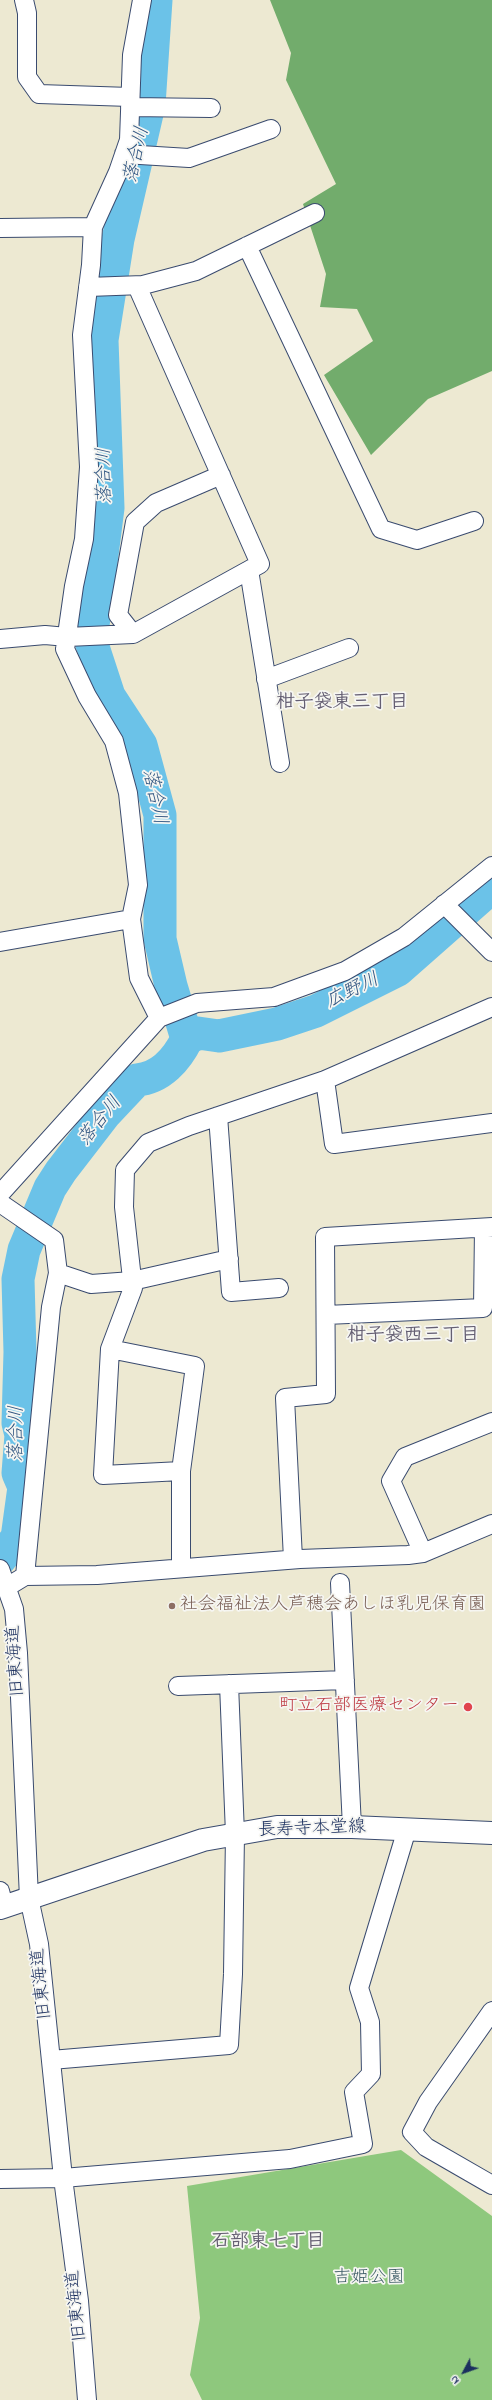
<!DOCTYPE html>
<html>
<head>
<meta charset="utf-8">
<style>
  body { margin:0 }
  #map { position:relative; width:492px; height:2400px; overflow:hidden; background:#ede9d2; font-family:"Indie Flower",sans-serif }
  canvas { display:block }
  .north { position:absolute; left:444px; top:2352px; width:40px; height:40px; -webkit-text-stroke:3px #f6f6f2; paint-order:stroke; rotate:229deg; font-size:11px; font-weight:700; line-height:16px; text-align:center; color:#1b2f5e }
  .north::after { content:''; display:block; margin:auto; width:14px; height:18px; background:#1b2f5e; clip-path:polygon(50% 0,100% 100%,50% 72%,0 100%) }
</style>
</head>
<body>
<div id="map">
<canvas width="492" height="2400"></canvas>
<div class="north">N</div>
</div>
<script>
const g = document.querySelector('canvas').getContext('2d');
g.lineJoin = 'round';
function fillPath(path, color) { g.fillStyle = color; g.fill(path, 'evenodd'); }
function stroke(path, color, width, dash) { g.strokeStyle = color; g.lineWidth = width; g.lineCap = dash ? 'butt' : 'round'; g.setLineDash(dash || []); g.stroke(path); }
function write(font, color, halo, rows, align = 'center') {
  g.font = font + ' "Indie Flower","Klee One",sans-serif'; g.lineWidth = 3.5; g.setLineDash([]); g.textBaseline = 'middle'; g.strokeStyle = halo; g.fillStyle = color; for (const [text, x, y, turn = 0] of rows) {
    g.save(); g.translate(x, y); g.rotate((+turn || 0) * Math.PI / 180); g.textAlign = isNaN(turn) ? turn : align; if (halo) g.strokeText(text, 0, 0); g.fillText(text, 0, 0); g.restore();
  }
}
const green = new Path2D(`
  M401,2150L492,2216V2400H202L190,2375L200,2318L187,2186Z`);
const forest = new Path2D(`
  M270,0H492V371L428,399L371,455L324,375L373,341L357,309L320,307L326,274L303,204L336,184L286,80L291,53Z`);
const river = new Path2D(`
  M187,1039L198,1033L219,1036L277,1024L316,1011L398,970L492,887
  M0,1559L17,1538L24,1487L18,1473L21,1435L18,1423L20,1352L18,1279L24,1250L50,1188L61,1171L105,1114L137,1080C161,1078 177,1059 187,1039L171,986L160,939V815L141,745L109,696L91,641L108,508L102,340L118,239L149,105L156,0`);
const minor = new Path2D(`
  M24,0L27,13V77L39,94L130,97
  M142,0L132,55L129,140L118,172L93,227L91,265L82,335L89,467L84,539L74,586L65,649L87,696L114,741L128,793L138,885L131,919L139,978L159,1018
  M130,107L211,108
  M124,154L189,158L271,129
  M0,228L93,227
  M247,246L381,529L417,540L474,521
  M88,287L143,285L196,271L315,213
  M249,570L280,763
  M133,634L118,615L135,522L156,503L221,475
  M0,639L45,635L67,637L133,634L260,564L137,286
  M266,679L349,648
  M444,904L492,952
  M0,942L131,919
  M325,1080L334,1144L492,1123
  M218,1116L231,1292L279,1288
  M0,1194L159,1018L197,1003L274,997L345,971L404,937L492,866
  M0,1203L54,1240L58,1273L91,1284L132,1281L229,1259
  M326,1315L483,1308L484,1228
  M110,1349L195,1366L181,1471V1568
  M181,1471L103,1475L110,1349L133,1288L124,1207L125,1170L148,1143L189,1126L325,1080L492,1007
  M423,1553L391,1481L405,1457L492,1422
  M293,1559L285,1398L326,1394L325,1237L492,1227
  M0,1569L14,1609L18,1653L29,1898L39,1944L63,2178L79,2301L87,2400
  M25,1576L51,1307L58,1273
  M340,1583L352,1827
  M7,1587L25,1576L97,1575L300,1559L408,1555L423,1553L492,1524
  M178,1686L345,1680
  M0,1891L4,1906
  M492,2011L428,2102L412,2132L426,2147L492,2185
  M51,2060L229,2045L233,1974L235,1834L229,1684
  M0,2179L63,2178L290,2159L363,2144L354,2092L371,2074L370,2022L359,1988L407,1829`);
const secondary = new Path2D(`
  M0,1908L203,1840L277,1827H352L492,1833`);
const markers = [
  [172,1606,4,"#8d6e63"],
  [468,1707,5,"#e0444e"]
];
const educationNames = [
  ["社会福祉法人芦穂会あしほ乳児保育園",180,1606]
];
const streetNames = [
  ["旧東海道",17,1661,-94],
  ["長寿寺本堂線",312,1830,-2],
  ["旧東海道",43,1984,-96],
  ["旧東海道",78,2306,-96]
];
const healthNames = [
  ["町立石部医療センター",459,1707]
];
const parkNames = [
  ["吉姫公園",369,2279]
];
const waterNames = [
  ["落合川",138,155,-77],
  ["落合川",106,476,-91],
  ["落合川",153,797,78],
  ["広野川",353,992,-26],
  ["落合川",101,1122,-51],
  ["落合川",18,1434,-89]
];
const neighbourhoodNames = [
  ["柑子袋東三丁目",342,704],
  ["柑子袋西三丁目",413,1337],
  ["石部東七丁目",268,2243]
];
fillPath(green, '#8ec87d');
fillPath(forest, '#72ac6c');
stroke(river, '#6bc2e8', 33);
stroke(minor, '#3a4b6f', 20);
stroke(secondary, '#3a4b6f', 24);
stroke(minor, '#fff', 18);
stroke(secondary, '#fff', 22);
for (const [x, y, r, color] of markers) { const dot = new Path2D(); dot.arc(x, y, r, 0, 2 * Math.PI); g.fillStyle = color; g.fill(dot); stroke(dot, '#f6f6f2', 1.5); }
write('18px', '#785e54', '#f6f6f2', educationNames, 'left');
write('18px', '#1b2f5e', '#f6f6f2', streetNames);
write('18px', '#be3a42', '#f6f6f2', healthNames, 'right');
write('18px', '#3e5d67', '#f6f6f2', parkNames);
write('italic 19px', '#2f5480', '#f6f6f2', waterNames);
write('bold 19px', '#645e72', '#f6f6f2', neighbourhoodNames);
</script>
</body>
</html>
